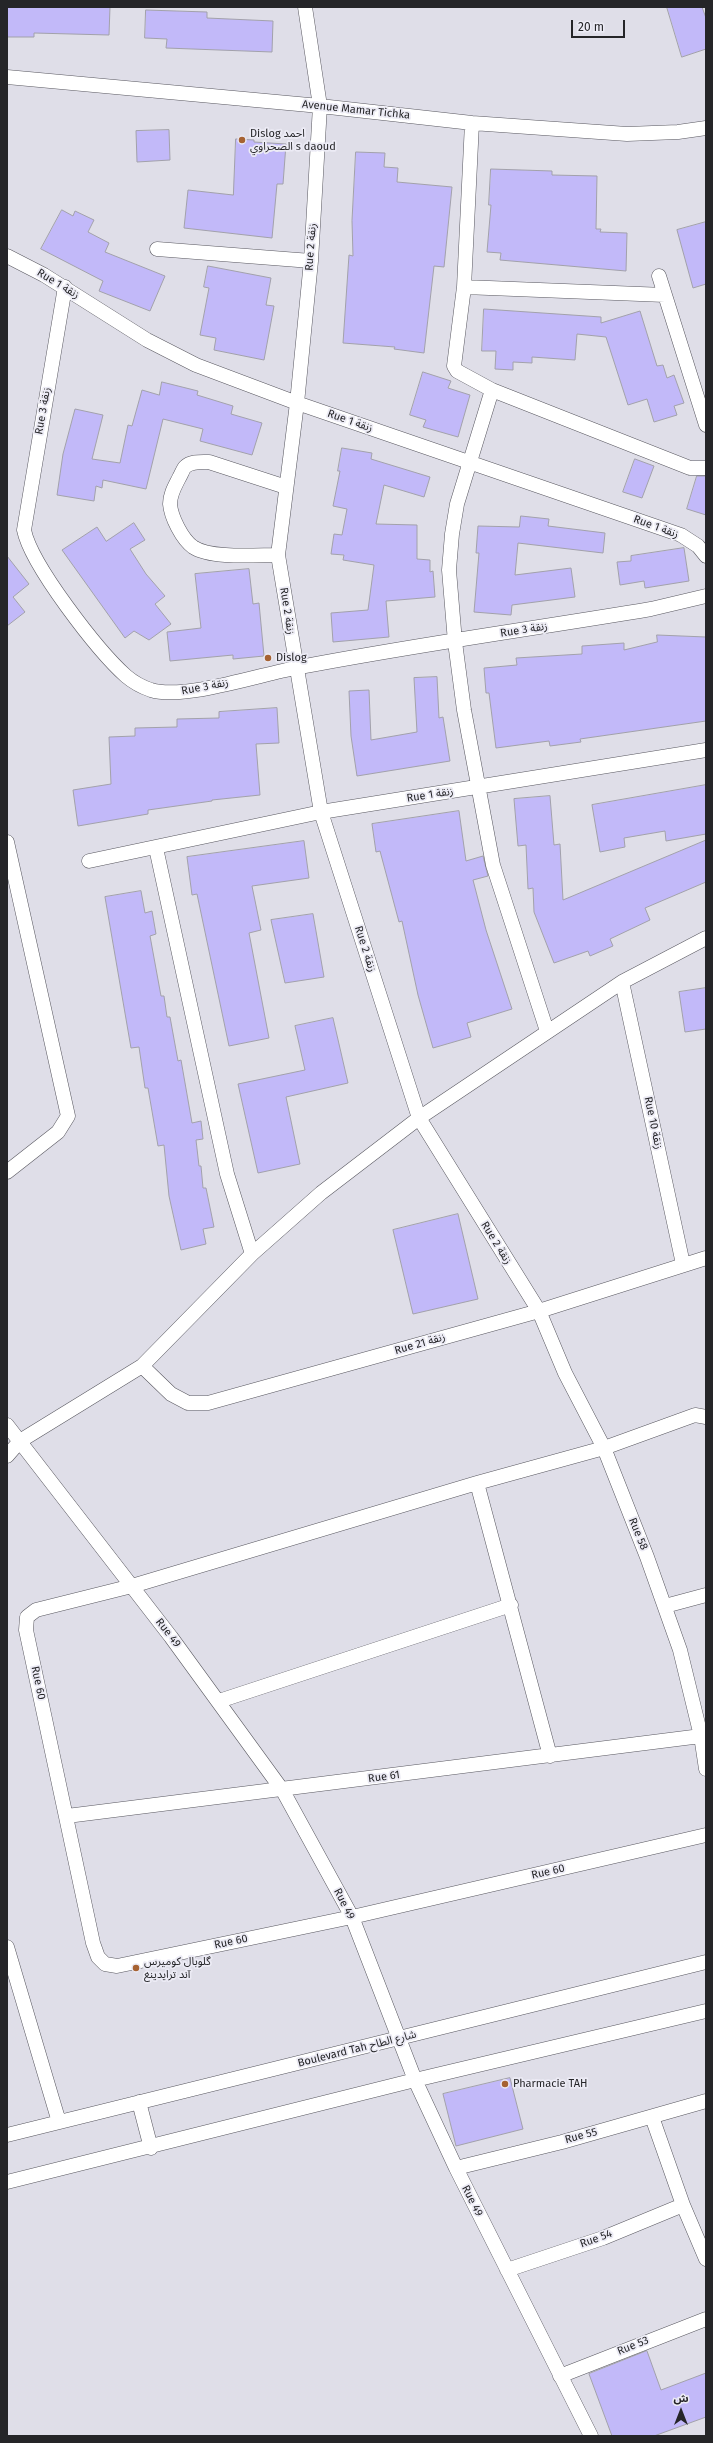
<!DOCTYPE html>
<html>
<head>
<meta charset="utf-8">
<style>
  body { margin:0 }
  #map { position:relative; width:713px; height:2443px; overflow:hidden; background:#dfdee8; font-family:"Fira Sans","Noto Sans Arabic",sans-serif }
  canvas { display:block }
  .frame { position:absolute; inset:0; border:8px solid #252528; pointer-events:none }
  .north { position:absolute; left:661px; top:2391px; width:40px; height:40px; -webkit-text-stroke:3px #ecebf5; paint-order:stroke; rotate:0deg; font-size:11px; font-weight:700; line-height:16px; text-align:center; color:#252528 }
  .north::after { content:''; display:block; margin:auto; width:14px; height:18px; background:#252528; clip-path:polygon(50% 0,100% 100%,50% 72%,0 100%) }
  .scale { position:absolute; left:571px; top:20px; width:54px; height:18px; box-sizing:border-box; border:2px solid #252528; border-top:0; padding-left:5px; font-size:12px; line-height:14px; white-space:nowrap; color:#252528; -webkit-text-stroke:3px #ecebf5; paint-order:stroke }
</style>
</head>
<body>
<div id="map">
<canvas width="713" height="2443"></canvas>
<div class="frame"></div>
<div class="north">ش</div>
<div class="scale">20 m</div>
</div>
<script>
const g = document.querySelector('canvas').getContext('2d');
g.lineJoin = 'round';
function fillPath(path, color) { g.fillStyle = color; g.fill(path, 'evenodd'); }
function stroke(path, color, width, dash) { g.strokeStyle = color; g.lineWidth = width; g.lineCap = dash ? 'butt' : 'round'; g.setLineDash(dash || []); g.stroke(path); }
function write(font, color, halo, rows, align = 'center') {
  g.font = font + ' "Fira Sans","Noto Sans Arabic",sans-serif'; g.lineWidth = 3.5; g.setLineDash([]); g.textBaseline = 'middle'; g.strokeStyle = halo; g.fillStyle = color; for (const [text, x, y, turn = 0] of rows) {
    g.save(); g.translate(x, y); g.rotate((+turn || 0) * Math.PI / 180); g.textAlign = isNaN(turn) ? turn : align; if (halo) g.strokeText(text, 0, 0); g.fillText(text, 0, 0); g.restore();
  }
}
const building = new Path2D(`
  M7,7H110L109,35L34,33V37H8Z
  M667,7H702L706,18V49L682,57Z
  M146,10L207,12V18L273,21L272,52L166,48L167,39L145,38Z
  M169,130L170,160L137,162L136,131Z
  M236,139L254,140V142L286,144L283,184H277L272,238L184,228L188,190L233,195Z
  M356,152L385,153L384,167L398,168L397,182L452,187L444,267L434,266L424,353L394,349L395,347L343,343L349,255L353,256L352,221Z
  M491,169L552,171V175L597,176L596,229H601L600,232L627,233L626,271L500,260L501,253L487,252L491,205H489Z
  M62,210L73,216L75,211L94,220L88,232L109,243L105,252L165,276L150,311L99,291L103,281L41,249Z
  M706,222V284L693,288L677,230Z
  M208,266L271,278L266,305L274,306L264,360L214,350L216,338L200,335L209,288L204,287Z
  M484,309L601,317V323L640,311L657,366L663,365L667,378L674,375L684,403L674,406L677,415L654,422L647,399L628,405L606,337L577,334L575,360L532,357V363L513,362V370L495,369L496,351H482Z
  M423,372L451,381L448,388L470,395L458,437L423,427L426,420L410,415Z
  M162,382L198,391L197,395L233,406L231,414L262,423L252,455L200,441L203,429L163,419L146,489L103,480L102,488L96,486L94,501L57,495L63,454L75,409L103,415L92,459L120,463L128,425L132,426L142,390L159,395Z
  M342,448L372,453L371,459L430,477L424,497L384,485L376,524L417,525V559L430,560V572L433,571L435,597L386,601L389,637L333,642L331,613L368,610L374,565L343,560L344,555L331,554L334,534L342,535L347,509L333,506L340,471H338Z
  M635,459L654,466L642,498L623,492Z
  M697,476H706V515L687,509Z
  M521,516L549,519L548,526L605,533L603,553L518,543L515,575L571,568L575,597L512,605L511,615L474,612L479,553H476L478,526L519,527Z
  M134,523L145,540L130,549L146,574L165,596L155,604L171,624L149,640L134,631L125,638L62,550L97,527L106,541Z
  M684,548L689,581L645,588L644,581L620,585L617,562L631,561V556Z
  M7,556L29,584L13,597L25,612L7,626Z
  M249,569L253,604L259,603L264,656L233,659V655L170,661L167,632L201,628L195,574Z
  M657,635L706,637V721L580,739L581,742L550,746L549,741L496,748L489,693H486L484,668L517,665L516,658L582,654V646L624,643V650L657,642Z
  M437,677L439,718L443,717L450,761L357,776L351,736L349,691L369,690L371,740L417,732L414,678Z
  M277,708L279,743L256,744L260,795L212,800V801L148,810V814L78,826L73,790L111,784L109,737L135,736V728L177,727V719L219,718V712Z
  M706,785V834L666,841L665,831L624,838L625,847L600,852L592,805Z
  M550,796L554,845L560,844L563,900L706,840V882L645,908L650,920L610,939L613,946L590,956L588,951L554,963L534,912L533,888L528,889L526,845L518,846L514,799Z
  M459,811L466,861L483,856L488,876L473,880L486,930L512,1009L467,1023L471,1037L433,1048L418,995L402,921L399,922L380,851L376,852L372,824Z
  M304,841L309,878L252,886L261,930L249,933L269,1038L229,1046L197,894L192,895L187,857Z
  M141,891L145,913L152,911L156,934L150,936L161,996H164L167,1017H170L178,1061L181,1060L192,1123L201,1121L203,1139L196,1140L199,1166H201L203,1188H206L214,1227L203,1229L206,1244L181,1250L169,1196L164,1145L158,1146L148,1088H145L139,1047L131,1048L105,897Z
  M313,914L324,977L285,983L271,920Z
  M706,988V1029L685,1032L679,992Z
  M333,1018L348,1083L286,1097L300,1164L258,1173L238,1084L305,1070L295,1026Z
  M458,1214L478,1299L413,1314L393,1230Z
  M510,2078L523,2129L456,2146L443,2094Z
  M647,2351L661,2390L706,2373V2417L654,2436H612L589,2374Z`);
const street = new Path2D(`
  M305,7L320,106L311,261L297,403L278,555L321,812L419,1118L539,1311L565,1373L604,1448L647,1557L680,1650L701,1736L706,1769
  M7,77L320,106L472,123L627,134L678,132L706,128
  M472,123L464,287L454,366L457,371L492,390L457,504L452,534L449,570L455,642L464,710L493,865L547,1031
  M157,249L311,261
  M7,256L44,275L147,340L196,365L297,403L681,535L698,546L706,556
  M659,276L706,425
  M65,287L24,530C31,565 98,651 126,676C133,682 142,687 151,690C184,700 259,675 295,668C413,645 532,629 651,609L706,596
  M464,287L665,295
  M492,390L690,468H706
  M278,555C256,555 211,559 193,547C182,539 171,517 170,504C170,494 175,486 179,478C181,475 183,469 185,467C191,461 201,462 209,462L286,487
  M7,842L68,1116L58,1132L7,1172
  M156,848L227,1174L252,1254
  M89,861L321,812L706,750
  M622,982L683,1264
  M142,1366L171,1394L188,1403H208L539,1311L706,1258
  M706,1417L695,1415L604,1448L477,1483L132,1586L36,1610L27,1617L26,1630L93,1943L98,1957L105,1964L117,1966L352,1917L706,1835
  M7,1425L171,1637L283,1791L352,1917L415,2080L456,2168L591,2436
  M7,1456L20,1441L142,1366L252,1254L321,1193L419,1118L622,982L706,938
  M477,1483L550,1756
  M665,1606L706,1595
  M219,1701L511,1605
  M67,1816L701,1736
  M7,1947L59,2122
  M139,2102L151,2148
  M652,2117L683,2205L706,2259
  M7,2135L706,1962
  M456,2168L562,2142L706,2101
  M7,2182L415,2080L706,2011
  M507,2270L603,2238L683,2205
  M560,2376L706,2319`);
const markers = [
  [242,140,4,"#a66232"],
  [268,658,4,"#a66232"],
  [136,1968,4,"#a66232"],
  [505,2084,4,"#a66232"]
];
const streetNames = [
  ["Avenue Mamar Tichka",356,110,6],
  ["Rue 2 زنقة",311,247,-86],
  ["Rue 1 زنقة",58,284,31],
  ["Rue 3 زنقة",43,411,-80],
  ["Rue 1 زنقة",350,421,19],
  ["Rue 1 زنقة",656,527,20],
  ["Rue 2 زنقة",287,611,81],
  ["Rue 3 زنقة",524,630,-9],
  ["Rue 3 زنقة",205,687,-11],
  ["Rue 1 زنقة",430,795,-9],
  ["Rue 2 زنقة",365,949,72],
  ["Rue 10 زنقة",653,1123,78],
  ["Rue 2 زنقة",496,1243,58],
  ["Rue 21 زنقة",420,1344,-16],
  ["Rue 58",638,1534,68],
  ["Rue 49",168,1633,52],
  ["Rue 60",38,1683,78],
  ["Rue 61",384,1777,-8],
  ["Rue 60",548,1872,-13],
  ["Rue 49",344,1904,63],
  ["Rue 60",231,1942,-12],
  ["Boulevard Tah شارع الطاح",357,2049,-14],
  ["Rue 55",581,2136,-15],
  ["Rue 49",472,2201,63],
  ["Rue 54",596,2239,-20],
  ["Rue 53",633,2346,-22]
];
const poiNames = [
  ["Dislog احمد",250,134],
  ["الصحراوي s daoud",250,147],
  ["Dislog",276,658],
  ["گلوبال كوميرس",144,1962],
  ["آند ترايدينغ",144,1975],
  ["Pharmacie TAH",513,2084]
];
fillPath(building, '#c2b9f9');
stroke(building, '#a2a1aa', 1);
stroke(street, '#595860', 15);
stroke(street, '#fff', 14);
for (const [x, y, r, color] of markers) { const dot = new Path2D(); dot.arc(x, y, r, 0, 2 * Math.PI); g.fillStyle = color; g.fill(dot); stroke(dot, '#ecebf5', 1.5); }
write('11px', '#252528', '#ecebf5', streetNames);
write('11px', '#252528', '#ecebf5', poiNames, 'left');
</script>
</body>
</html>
